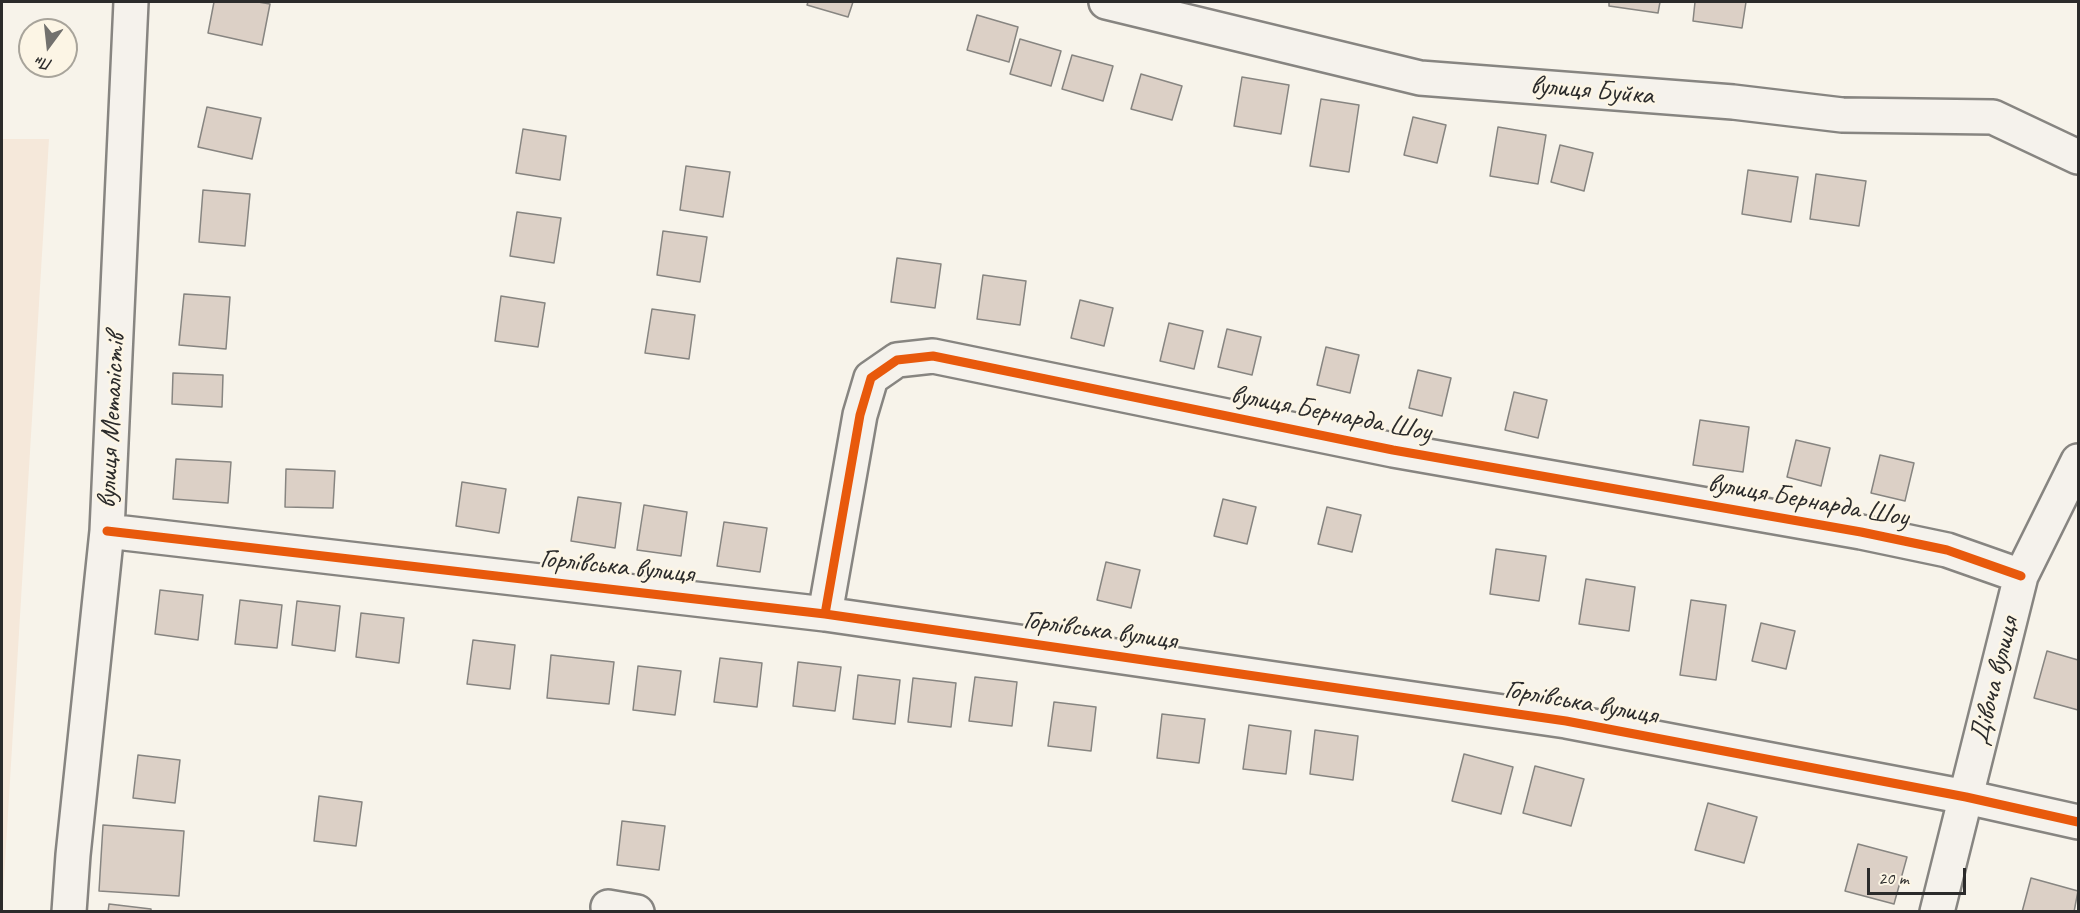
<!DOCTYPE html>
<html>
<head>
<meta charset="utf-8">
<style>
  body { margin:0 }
  #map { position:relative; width:2080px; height:913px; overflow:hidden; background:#f7f3ea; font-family:Caveat,sans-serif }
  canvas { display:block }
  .frame { position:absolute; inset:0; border:3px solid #2b2b2b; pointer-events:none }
  .north { position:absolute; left:18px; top:18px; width:60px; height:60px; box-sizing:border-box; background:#fcf5e5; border:2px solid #a8a49b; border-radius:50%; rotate:195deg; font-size:16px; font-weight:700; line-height:24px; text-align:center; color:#2b2b2b }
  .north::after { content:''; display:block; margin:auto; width:21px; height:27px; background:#72716e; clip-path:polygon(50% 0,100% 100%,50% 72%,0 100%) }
  .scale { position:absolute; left:1867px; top:868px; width:99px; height:27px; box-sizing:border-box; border:3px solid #2b2b2b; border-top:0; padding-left:8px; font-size:18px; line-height:21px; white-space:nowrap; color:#2b2b2b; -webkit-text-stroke:4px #fcf5e5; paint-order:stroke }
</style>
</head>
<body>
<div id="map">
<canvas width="2080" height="913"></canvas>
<div class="frame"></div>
<div class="north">Пн</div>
<div class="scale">20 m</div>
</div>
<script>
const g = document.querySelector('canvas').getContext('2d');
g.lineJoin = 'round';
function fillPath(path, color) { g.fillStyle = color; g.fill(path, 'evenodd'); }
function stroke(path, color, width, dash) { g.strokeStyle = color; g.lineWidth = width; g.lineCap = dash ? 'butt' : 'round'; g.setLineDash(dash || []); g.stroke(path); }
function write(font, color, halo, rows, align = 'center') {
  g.font = font + ' Caveat,sans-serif'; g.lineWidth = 5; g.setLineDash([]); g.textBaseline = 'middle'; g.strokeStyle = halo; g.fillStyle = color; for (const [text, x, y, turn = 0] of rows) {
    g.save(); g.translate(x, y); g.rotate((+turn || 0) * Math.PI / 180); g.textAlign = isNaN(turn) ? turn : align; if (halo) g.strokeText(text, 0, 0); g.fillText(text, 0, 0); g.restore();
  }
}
const built = new Path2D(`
  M2,139H49L2,912Z`);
const building = new Path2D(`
  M214,2H258L270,4L262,45L208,33Z
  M808,2H853L848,17L807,5Z
  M1609,2H1660L1658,13L1609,6Z
  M1695,2H1746L1742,28L1693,21Z
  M977,15L1018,27L1009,62L967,50Z
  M1020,39L1061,51L1051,86L1010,74Z
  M1072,55L1113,66L1103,101L1062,89Z
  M1141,74L1182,86L1172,120L1131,109Z
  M1242,77L1289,85L1281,134L1234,126Z
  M1321,99L1359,105L1349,172L1310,166Z
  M207,107L261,118L252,159L198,147Z
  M1413,117L1446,125L1437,163L1404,155Z
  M1498,127L1546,135L1538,184L1490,176Z
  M523,129L566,136L560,180L516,173Z
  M1560,145L1593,153L1584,191L1551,182Z
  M686,166L730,172L723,217L680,210Z
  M1748,170L1798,177L1791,222L1742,214Z
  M1816,174L1866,181L1859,226L1810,219Z
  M203,190L250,194L245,246L199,242Z
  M517,212L561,218L554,263L510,256Z
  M663,231L707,237L700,282L657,275Z
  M897,258L941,264L935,308L891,302Z
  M983,275L1026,281L1020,325L977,319Z
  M184,294L230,297L226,349L179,345Z
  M501,296L545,303L538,347L495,341Z
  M1080,300L1113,308L1104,346L1071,338Z
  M652,309L695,315L689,359L645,353Z
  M1169,323L1203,331L1194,369L1160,361Z
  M1227,329L1261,337L1252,375L1218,367Z
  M1326,347L1359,355L1350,393L1317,385Z
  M1418,370L1451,378L1442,416L1409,408Z
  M173,373L223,375L222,407L172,404Z
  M1514,392L1547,400L1538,438L1505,430Z
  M1700,420L1749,427L1743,472L1693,465Z
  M1796,440L1830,448L1821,486L1787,477Z
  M1880,455L1914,463L1905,501L1871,493Z
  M176,459L231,462L228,503L173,499Z
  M286,469L335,471L333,508L285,507Z
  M462,482L506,489L499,533L456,526Z
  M578,497L621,503L615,548L571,541Z
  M1223,499L1256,507L1247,544L1214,536Z
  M644,505L687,512L681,556L637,550Z
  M1327,507L1361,515L1352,552L1318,544Z
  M724,522L767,528L760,572L717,566Z
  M1496,549L1546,556L1539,601L1490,594Z
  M1106,562L1140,570L1131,608L1097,600Z
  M1586,579L1635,587L1629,631L1579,624Z
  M160,590L203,595L198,640L155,634Z
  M240,600L282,605L277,648L235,644Z
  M1691,600L1726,605L1716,680L1680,675Z
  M297,601L340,606L335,651L292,645Z
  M361,613L404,618L399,663L356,657Z
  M1761,623L1795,631L1786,669L1752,661Z
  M473,640L515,645L510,689L467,684Z
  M2047,651L2078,660V710L2034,698Z
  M551,655L614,662L609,704L547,698Z
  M720,658L762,663L757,707L714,702Z
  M798,662L841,667L835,711L793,706Z
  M638,666L681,671L675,715L633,710Z
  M858,675L900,680L895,724L853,719Z
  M975,677L1017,682L1012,726L969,721Z
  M913,678L956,683L951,727L908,722Z
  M1054,702L1096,707L1091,751L1048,746Z
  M1162,714L1205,719L1199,763L1157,758Z
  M1249,725L1291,731L1286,774L1243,769Z
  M1315,730L1358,736L1353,780L1310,774Z
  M1464,754L1513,767L1501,814L1452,801Z
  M138,755L180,760L175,803L133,798Z
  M1535,766L1584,779L1571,826L1523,813Z
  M319,796L362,802L356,846L314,841Z
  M1708,803L1757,817L1744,863L1695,850Z
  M622,821L665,826L659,870L617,865Z
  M103,825L184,831L179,896L99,891Z
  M1858,844L1907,857L1894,904L1845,891Z
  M2031,878L2078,891L2074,912H2022Z
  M109,904L151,909V912H108Z`);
const street = new Path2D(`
  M1106,2L1420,78L1733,102L1842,115L1993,117L2078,157
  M107,531L825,614L1566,721L1966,797L2078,822
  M825,614L860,415L871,378L897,360L933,356L1393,450L1861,532L1947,550L2021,576
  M608,907L637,912
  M69,912L73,855L107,531L131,2
  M1937,912L2021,576L2078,461`);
const cycleway = new Path2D(`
  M107,531L825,614L1566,721L1966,797L2078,822
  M825,614L860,415L871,378L897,360L933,356L1393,450L1861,532L1947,550L2021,576`);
const streetNames = [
  ["вулиця Буйка",1592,91,5],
  ["вулиця Бернарда Шоу",1331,414,11],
  ["вулиця Металістів",112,421,-87],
  ["вулиця Бернарда Шоу",1808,501,10],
  ["Горлівська вулиця",617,567,6],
  ["Горлівська вулиця",1100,631,8],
  ["Дівоча вулиця",1995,681,-76],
  ["Горлівська вулиця",1581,703,10]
];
fillPath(built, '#f5e8da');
fillPath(building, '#dcd0c6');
stroke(building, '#878581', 1.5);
stroke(street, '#878581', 38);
stroke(street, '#f5f2ec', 33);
stroke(cycleway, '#e8590c', 9);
write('28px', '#2b2b2b', '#fcf5e5', streetNames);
</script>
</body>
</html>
